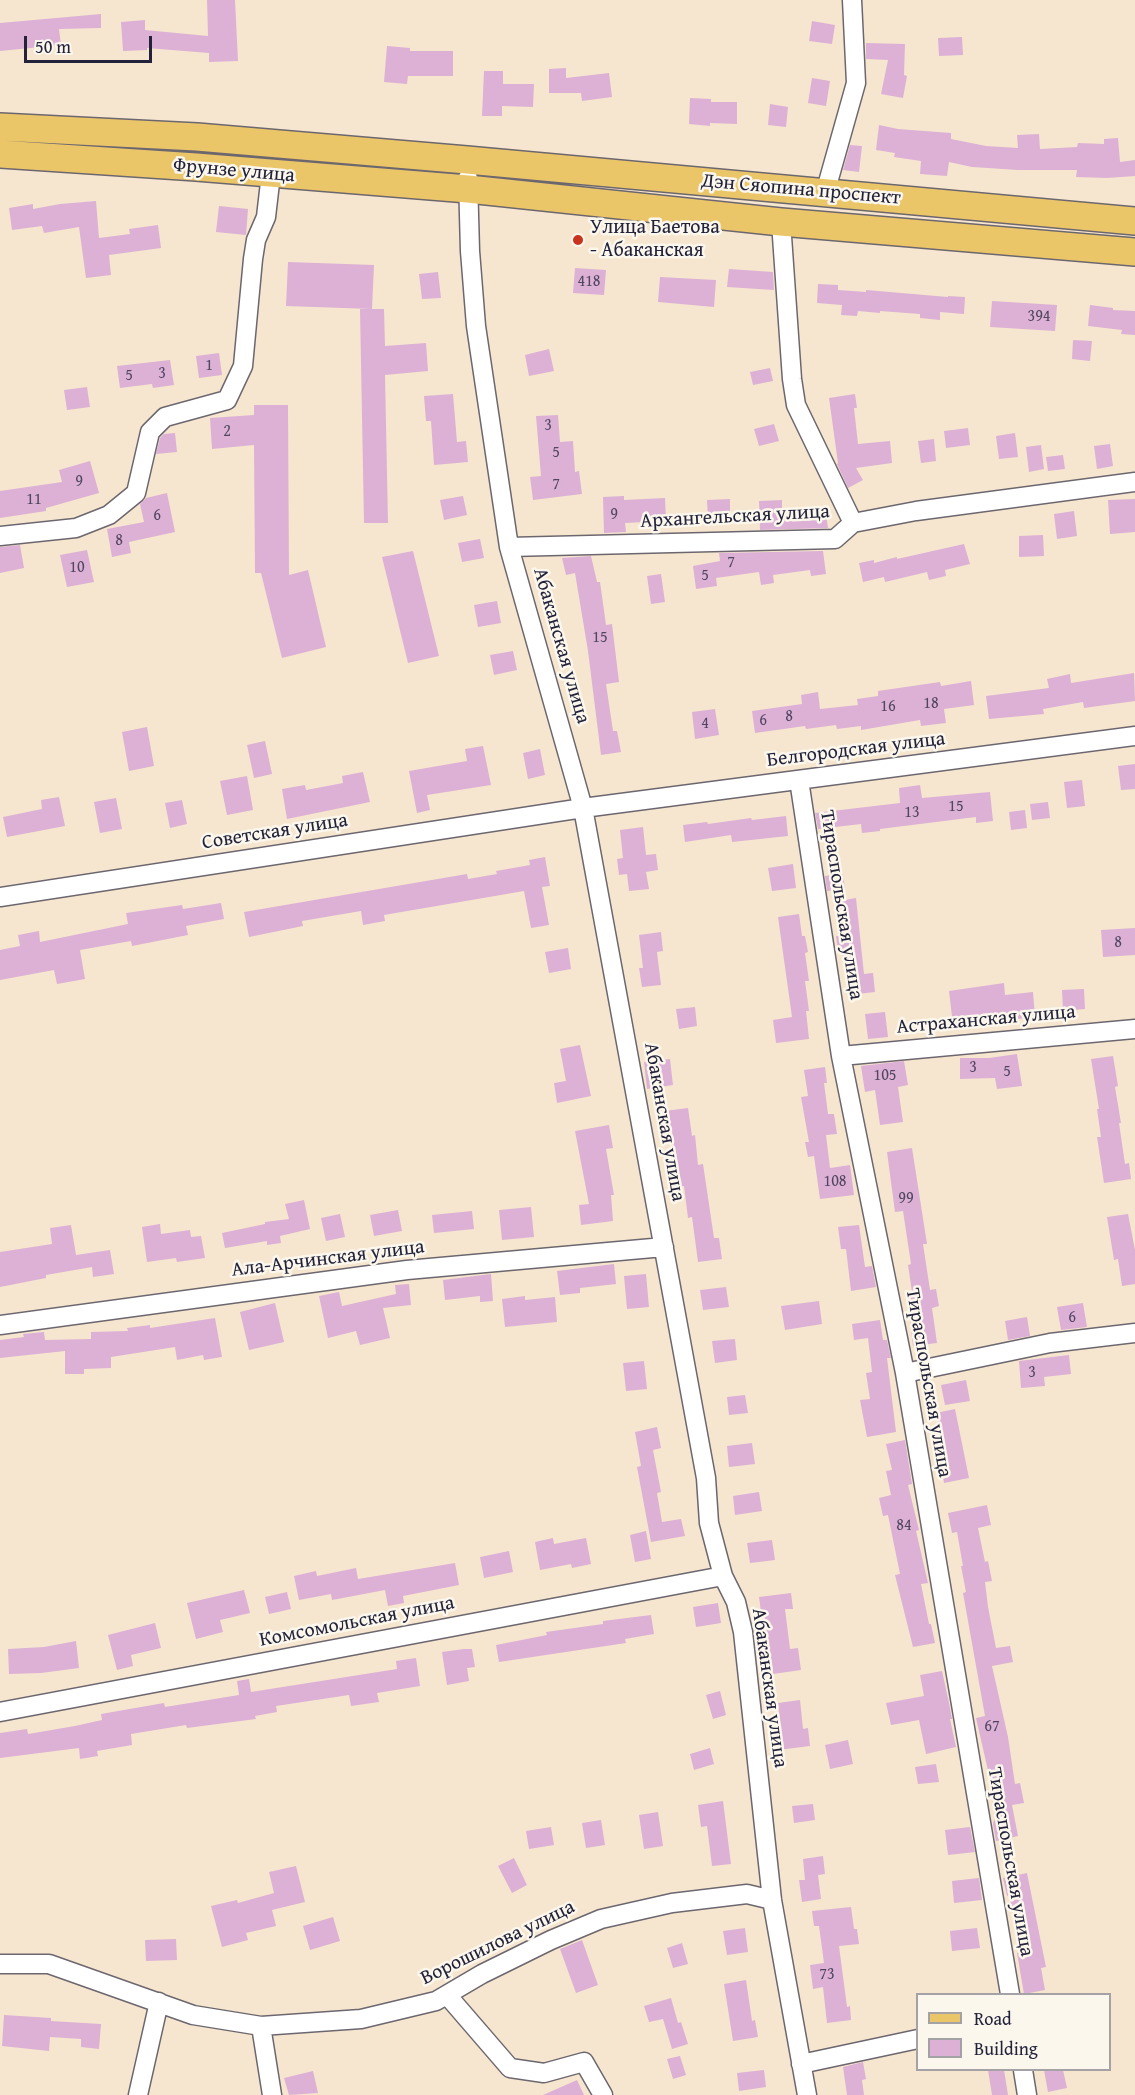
<!DOCTYPE html>
<html>
<head>
<meta charset="utf-8">
<style>
  body { margin:0 }
  #map { position:relative; width:1135px; height:2095px; overflow:hidden; background:#f6e6cf; font-family:"Gentium Book Plus",serif }
  canvas { display:block }
  .legend { position:absolute; left:916px; top:1993px; width:195px; height:78px; box-sizing:border-box; background:#fbf7ec; border:2px solid #a4a2a5; margin:0; padding:8px 10px; list-style:none; font-size:18px; color:#22223b }
  .legend li { display:flex; align-items:center; gap:12px; height:30px }
  .legend b { width:30px; border:2px solid #a4a2a5 }
  .scale { position:absolute; left:24px; top:36px; width:128px; height:27px; box-sizing:border-box; border:3px solid #22223b; border-top:0; padding-left:8px; font-size:18px; line-height:21px; white-space:nowrap; color:#22223b; -webkit-text-stroke:4px #fbf7ec; paint-order:stroke }
</style>
</head>
<body>
<div id="map">
<canvas width="1135" height="2095"></canvas>
<ul class="legend">
<li><b style="height:8px;background:#ebc669"></b>Road</li>
<li><b style="height:16px;background:#dcb1d5"></b>Building</li>
</ul>
<div class="scale">50 m</div>
</div>
<script>
const g = document.querySelector('canvas').getContext('2d');
g.lineJoin = 'round';
function fillPath(path, color) { g.fillStyle = color; g.fill(path, 'evenodd'); }
function stroke(path, color, width, dash) { g.strokeStyle = color; g.lineWidth = width; g.lineCap = dash ? 'butt' : 'round'; g.setLineDash(dash || []); g.stroke(path); }
function write(font, color, halo, rows, align = 'center') {
  g.font = font + ' "Gentium Book Plus",serif'; g.lineWidth = 5; g.setLineDash([]); g.textBaseline = 'middle'; g.strokeStyle = halo; g.fillStyle = color; for (const [text, x, y, turn = 0] of rows) {
    g.save(); g.translate(x, y); g.rotate((+turn || 0) * Math.PI / 180); g.textAlign = isNaN(turn) ? turn : align; if (halo) g.strokeText(text, 0, 0); g.fillText(text, 0, 0); g.restore();
  }
}
const building = new Path2D(`
  M207,0H235L238,61L209,62V53L147,48V50L123,51L121,22L145,20V30L208,36Z
  M101,14V28L59,29L61,45L0,51V23Z
  M812,21L835,25L832,44L809,41Z
  M962,37L963,55L939,56L938,38Z
  M866,43L905,44L904,75L907,76L903,98L881,94L888,60L866,59Z
  M387,46L410,48V51H453V76H408L407,84L384,82Z
  M566,68V78L609,73L612,97L582,101L581,93H549V69Z
  M484,71H503V84H534L533,107L502,106V116H482Z
  M812,78L830,81L826,106L808,103Z
  M690,98L711,99V102H737V124L710,123V126L689,124Z
  M770,104L788,107L786,127L768,125Z
  M879,125L898,129L951,133V139L986,146L1018,148L1017,135L1039,134L1040,149L1077,147L1078,143L1104,144V139L1118,138L1120,162L1135,160V176L1107,178L1076,177L1077,170H1018L972,167L949,162L947,176L920,174L921,161L894,157L895,153L876,150Z
  M850,145L862,146L859,172L843,170Z
  M96,201L99,238L130,234L129,229L158,225L161,248L109,255L111,275L86,278L79,227L44,233L42,226L12,230L9,208L33,204V209L60,204Z
  M219,206L248,209L246,235L216,232Z
  M288,262L374,265L372,309L286,306Z
  M575,268L606,270L604,295L573,293Z
  M729,269L773,272L774,290L727,287Z
  M438,272L441,298L422,299L419,274Z
  M660,277L716,280L714,307L658,302Z
  M818,284L838,285V290L866,292V290L948,297V296L965,297L964,314L940,312V320L920,318V314L880,311V313L858,311L857,316L841,315L842,305L817,303Z
  M992,301L1057,305L1055,331L990,327Z
  M1090,305L1113,308V310L1135,311V335L1121,334L1122,330L1088,326Z
  M360,309H384L385,346L426,343L428,371L385,375L388,523H364Z
  M1073,340L1092,341L1090,361L1072,359Z
  M549,349L554,371L529,376L525,355Z
  M219,353L222,375L199,378L196,356Z
  M170,360L174,385L153,388L152,384L120,388L117,366Z
  M770,368L773,381L753,385L750,372Z
  M87,387L90,407L67,410L64,390Z
  M453,394L457,442L466,441L468,462L434,465L431,421H426L424,396Z
  M855,394L857,408H854L858,444L890,441L892,463L856,468L863,480L848,488L837,464L838,463L829,398Z
  M254,405H288L289,575L308,570L326,647L282,658L261,573H255L254,445L212,449L210,418L254,415Z
  M558,415L560,442L573,441L575,472L579,471L582,494L533,500L530,477L541,476L536,416Z
  M774,424L779,441L759,446L754,429Z
  M968,428L970,445L946,448L944,431Z
  M175,433L177,452L156,454L160,438L164,434Z
  M1015,433L1018,457L999,459L996,436Z
  M934,439L936,461L921,463L918,441Z
  M1110,444L1113,466L1097,469L1094,446Z
  M1041,445L1044,469L1029,472L1026,447Z
  M1063,455L1065,469L1048,471L1046,457Z
  M90,461L99,493L46,508V511L0,518V491L62,482L59,470Z
  M167,493L175,532L129,542L131,553L112,557L107,529L144,522L140,504L146,498Z
  M463,496L467,515L444,520L440,500Z
  M624,496V500L665,498L666,521L625,523L626,532L604,533L603,497Z
  M730,499V519L708,520L707,500Z
  M1135,499V532L1110,534L1108,500Z
  M782,500V512L825,507L828,528L760,530L759,501Z
  M1074,511L1077,536L1057,539L1054,514Z
  M1043,535L1044,556L1019,557V536Z
  M480,539L484,558L462,562L458,543Z
  M964,544L970,564L945,570L946,576L929,580L927,572L885,582L884,577L863,582L859,563L874,560V563L897,557V559Z
  M20,545L24,568L0,573V547Z
  M87,550L94,582L67,587L60,555Z
  M413,551L439,656L408,663L382,557Z
  M823,551L826,574L811,576L810,570L773,575L774,583L761,585L759,572L716,578L717,586L696,589L693,566L720,561L719,553Z
  M591,556L597,582H600L606,625L612,624L619,682L606,684L613,731H617L621,752L601,755L588,651L575,573L566,575L562,558Z
  M661,574L665,602L651,604L647,576Z
  M497,601L501,623L478,627L474,605Z
  M513,651L517,670L494,675L490,655Z
  M1134,673L1135,701L1084,708L1083,702L1043,709L1044,714L989,719L986,696L1049,688L1047,679L1070,674L1071,683Z
  M971,681L974,705L944,709L946,723L921,726L920,720L861,730V726L837,729L836,725L806,729L805,726L755,733L752,711L802,704L801,695L818,692L820,709L858,705L857,699L878,696V691L940,682L941,686Z
  M715,709L719,735L695,739L692,712Z
  M147,727L154,766L129,771L122,732Z
  M265,741L272,774L254,778L247,745Z
  M483,746L491,785L427,795L430,810L417,813L409,771L467,761L465,749Z
  M540,749L545,775L528,779L523,753Z
  M1135,764V789L1121,790L1118,766Z
  M363,772L370,802L287,819L282,789L305,785L306,790L343,783L342,776Z
  M247,776L253,810L227,815L220,781Z
  M1082,780L1085,806L1067,808L1064,782Z
  M920,785L922,798L990,792L993,821L976,823V817L880,829V831L862,833L861,824L818,829L815,813L900,803L899,788Z
  M59,797L65,826L7,837L3,817L42,809L41,800Z
  M116,798L122,829L100,833L94,802Z
  M182,800L187,824L170,828L165,803Z
  M1048,802L1050,818L1032,820L1030,804Z
  M1025,810L1027,828L1011,830L1009,812Z
  M786,816L788,836L732,842L731,835L685,842L683,825L707,822L708,824L751,818L752,820Z
  M643,827L646,855L656,854L658,870L646,872L649,889L629,891L627,874L619,875L617,859L623,858L620,830Z
  M545,857L550,886L542,887L549,925L531,928L524,891L384,915L385,921L363,925L361,911L302,921L303,926L249,937L244,912L467,874L468,879L497,874L496,871L530,865L529,860Z
  M793,864L796,888L772,891L768,868Z
  M843,874L845,889L827,891L825,876Z
  M856,898L864,974L873,973L875,992L848,995L842,951L838,952L836,936H843L839,901Z
  M221,903L224,919L186,926L188,935L132,946L131,941L80,950L85,979L57,984L54,970L0,980V950L20,946L18,935L39,931L40,942L128,924L126,913L182,905L183,909Z
  M799,914L802,936H805L808,952L805,953L809,981H805L809,1011H806L809,1039L776,1043L773,1020L792,1017L778,917Z
  M1135,928V955L1103,957L1101,930Z
  M661,932L663,951L657,952L661,985L642,987L639,968H643L639,935Z
  M568,948L571,969L549,973L545,952Z
  M1004,983L1005,995L1033,992L1035,1017L1017,1019L1016,1015L973,1020V1023L953,1025L949,991Z
  M1084,989L1085,1009L1063,1011L1062,990Z
  M695,1007L697,1026L679,1029L676,1009Z
  M885,1012L888,1037L868,1039L865,1014Z
  M580,1045L591,1096L557,1103L554,1083L566,1081L560,1049Z
  M1017,1054L1022,1086L997,1089L995,1078L960,1079V1058H989Z
  M1113,1056L1118,1086L1115,1087L1121,1123H1119L1125,1164L1129,1163L1131,1179L1104,1183L1097,1137H1101L1097,1109H1099L1091,1059Z
  M670,1059L673,1085L647,1089L644,1062Z
  M904,1061L908,1085L898,1087L903,1122L880,1125L875,1090L865,1092L861,1066Z
  M825,1067L827,1083H824L828,1114H834L837,1134L826,1135L830,1168L850,1165L854,1195L820,1199L814,1156L808,1157L805,1142H809L801,1097L808,1096L804,1070Z
  M688,1108L692,1136L695,1135L698,1165L703,1164L714,1238H719L722,1259L698,1262L692,1217L688,1218L684,1186L678,1187L672,1130H667L664,1111Z
  M609,1125L613,1148L606,1149L614,1195H611L613,1221L581,1225L579,1205L589,1204L575,1131Z
  M912,1148L927,1244H923L930,1290L936,1289L939,1306L932,1308L937,1343L913,1346L907,1293L912,1292L908,1265L911,1264L903,1211L895,1212L887,1152Z
  M304,1200L310,1229L280,1236L281,1243L267,1245V1241L225,1248L222,1233L265,1224V1222L289,1219L285,1204Z
  M531,1207L534,1237L502,1240L499,1210Z
  M398,1210L402,1231L374,1236L370,1215Z
  M472,1211L474,1229L434,1233L432,1215Z
  M340,1214L345,1237L326,1241L321,1218Z
  M1128,1214L1135,1250V1284L1122,1286L1118,1259L1114,1260L1107,1217Z
  M160,1224L161,1234L190,1230L191,1237L201,1236L205,1258L177,1262L176,1258L147,1262L142,1227Z
  M71,1225L76,1255L110,1250L114,1274L93,1277L92,1267L46,1275V1278L0,1287V1252L52,1244L50,1228Z
  M859,1225L865,1267L872,1266L876,1287L851,1291L846,1249H841L838,1227Z
  M614,1264L616,1284L580,1288V1293L560,1295L557,1271Z
  M491,1274L493,1301L480,1302V1296L445,1300L443,1280Z
  M646,1274L649,1307L627,1309L624,1276Z
  M409,1284L411,1305L383,1308L390,1338L360,1345L356,1331L328,1338L319,1296L339,1292L342,1306L396,1294L395,1285Z
  M726,1287L729,1307L703,1310L700,1290Z
  M525,1296V1300L555,1297L557,1322L505,1327L502,1299Z
  M819,1301L822,1324L785,1330L781,1306Z
  M275,1303L284,1342L249,1350L240,1312Z
  M1083,1303L1087,1327L1061,1330L1057,1307Z
  M1027,1317L1030,1336L1008,1340L1005,1321Z
  M215,1318L222,1357L204,1360L203,1355L177,1360L175,1347L111,1357V1368L84,1369V1374H65V1351L0,1358V1340L24,1337L23,1334L44,1332L45,1340L91,1339V1332L128,1331L127,1328L150,1325V1328Z
  M880,1320L883,1340H887L891,1358H887L896,1432L867,1437L860,1400L870,1399L866,1373L872,1372L868,1338L854,1340L852,1324Z
  M735,1339L737,1360L715,1363L712,1341Z
  M1069,1355L1071,1374L1044,1377L1045,1386L1021,1388L1019,1361Z
  M644,1361L647,1389L626,1391L623,1363Z
  M966,1380L970,1401L945,1405L941,1385Z
  M745,1395L748,1413L729,1415L727,1397Z
  M955,1409L969,1478L944,1483L939,1447L943,1446L936,1413Z
  M657,1427L661,1448L653,1450L661,1492L657,1493L662,1522L681,1519L685,1536L651,1542L637,1467L641,1466L635,1432Z
  M905,1440L912,1484L908,1485L919,1530L916,1531L928,1583L921,1584L929,1624H931L935,1643L913,1647L895,1575L900,1574L888,1515L883,1516L879,1498L891,1495L886,1471L892,1470L886,1444Z
  M752,1443L755,1464L729,1467L727,1446Z
  M759,1492L762,1511L735,1515L733,1496Z
  M987,1505L991,1525L978,1528L985,1562L988,1561L992,1581L985,1582L988,1607L996,1648L1010,1646L1013,1662L992,1666L1008,1737L1015,1784L1020,1783L1024,1803L1012,1805L1018,1836L996,1841L993,1824L994,1820H996L990,1789L992,1788L976,1718L985,1716L963,1593L966,1592L961,1566H963L957,1532L952,1533L948,1513Z
  M646,1531L651,1559L635,1562L630,1535Z
  M553,1538L554,1544L586,1538L591,1564L572,1568L571,1564L540,1570L535,1542Z
  M772,1540L775,1560L750,1563L747,1543Z
  M509,1551L513,1572L484,1578L480,1557Z
  M455,1563L459,1585L403,1596L404,1603L388,1606L385,1590L332,1600L331,1594L299,1600L294,1576L316,1571L317,1576L356,1568L358,1579Z
  M244,1590L250,1613L220,1620L223,1632L196,1639L187,1603Z
  M287,1592L291,1609L269,1614L265,1597Z
  M791,1593L793,1609H785L790,1649L798,1648L801,1670L773,1674L764,1612H761L759,1597Z
  M718,1603L721,1623L696,1627L693,1607Z
  M651,1615L654,1634L625,1639L626,1643L499,1662L496,1645L547,1635L546,1632L603,1624V1621Z
  M155,1623L161,1648L131,1655L133,1666L117,1670L108,1635Z
  M76,1641L79,1668L41,1673L9,1674L8,1649L44,1647Z
  M464,1649H472L475,1667L467,1668L469,1681L447,1685L442,1652Z
  M416,1658L420,1686L377,1693L379,1702L351,1706L349,1695L276,1706L277,1712L255,1716L256,1719L187,1728L186,1725L131,1734L132,1745L97,1751L98,1756L80,1759L79,1748L0,1758V1733L27,1729L28,1734L75,1726L102,1720L101,1714L164,1703L165,1707L239,1695L237,1681L249,1679L251,1692L397,1669L396,1661Z
  M942,1671L949,1703L952,1719H950L956,1747L926,1754L919,1720L891,1725L886,1703L924,1696L920,1675Z
  M720,1691L726,1715L713,1719L706,1695Z
  M800,1700L803,1729L808,1728L810,1746L778,1750L776,1732H781L778,1703Z
  M848,1740L853,1764L830,1769L825,1745Z
  M710,1748L714,1764L694,1770L690,1754Z
  M936,1764L939,1782L918,1784L915,1767Z
  M723,1801L731,1864L712,1866L707,1826L701,1827L698,1805Z
  M813,1804L815,1820L794,1823L792,1806Z
  M658,1812L663,1846L644,1849L639,1815Z
  M601,1820L605,1845L586,1848L582,1823Z
  M551,1827L554,1845L529,1849L526,1831Z
  M970,1827L975,1852L948,1855L945,1830Z
  M823,1856L825,1874L818,1875L821,1899L802,1902L799,1880H805L803,1859Z
  M514,1858L527,1885L512,1893L498,1866Z
  M296,1866L305,1902L272,1910L276,1926L246,1933L248,1940L222,1947L211,1906L237,1900L238,1903L274,1893L269,1872Z
  M1027,1873L1046,1967L1041,1968L1045,1990L1024,1994L1017,1953L1020,1952L1009,1895L1007,1896L1003,1878Z
  M979,1878L982,1900L954,1903L952,1881Z
  M851,1907L854,1929H857L859,1944L839,1946L847,2007L850,2006L851,2020L827,2023L823,1987L813,1989L810,1965L824,1963L819,1926H814L812,1911Z
  M333,1917L340,1941L310,1950L303,1926Z
  M745,1928L748,1952L727,1955L723,1931Z
  M977,1928L980,1948L952,1951L950,1931Z
  M176,1939L177,1960L146,1961L145,1940Z
  M582,1940L598,1985L576,1993L560,1949Z
  M682,1943L688,1964L673,1968L667,1948Z
  M746,1980L752,2021L755,2020L758,2037L733,2041L724,1984Z
  M671,1998L678,2023L681,2022L688,2044L672,2049L663,2019L649,2022L644,2006Z
  M4,2015L51,2018V2021L101,2024L99,2049L81,2047V2039L50,2037L49,2051L2,2046Z
  M680,2056L686,2075L673,2079L667,2059Z
  M863,2062L866,2079L862,2080L864,2095H847L843,2067Z
  M764,2070L766,2087L739,2091L737,2073Z
  M988,2070H1004L1008,2095H992Z
  M1044,2070H1063L1067,2088L1048,2092Z
  M313,2071L318,2093L289,2095L284,2078Z
  M577,2080L584,2095H543Z`);
const minor = new Path2D(`
  M468,178L470,251L476,326L509,547L583,808L706,1478L709,1523L723,1576L736,1602L743,1632L772,1900L807,2095
  M825,193L856,83L852,0
  M781,222L792,379L796,405L853,523
  M0,536L76,528L109,515L136,493L150,432L165,417L227,400L243,366L253,259L256,240L266,217L271,174
  M509,547L835,539L853,523L916,511L1135,482
  M799,780L841,1056L905,1373L1010,1994
  M0,897L583,808L1135,736
  M841,1056L1135,1029
  M0,1325L407,1270L664,1247
  M905,1373L1050,1343L1135,1333
  M0,1712L723,1576
  M0,1964H49L193,2015L261,2026L361,2019L436,2001L482,1974L551,1940L601,1919L672,1903L747,1894L772,1900
  M447,1995L510,2068L544,2073L584,2062L603,2095
  M261,2026L272,2095
  M801,2064L918,2039
  M1023,2070L1027,2095
  M138,2095L159,2002`);
const primary = new Path2D(`
  M0,127L197,137L467,160L1135,221
  M0,154L196,167L468,189L781,222L1135,252`);
const markers = [
  [578,240,6,"#c8321e"]
];
const numberNames = [
  ["418",589,282],
  ["394",1039,317],
  ["1",209,366],
  ["3",162,374],
  ["5",129,376],
  ["3",548,426],
  ["2",227,432],
  ["5",556,453],
  ["9",79,482],
  ["7",556,485],
  ["11",34,500],
  ["9",614,515],
  ["6",157,516],
  ["8",119,541],
  ["7",731,563],
  ["10",77,568],
  ["5",705,576],
  ["15",600,638],
  ["18",931,704],
  ["16",888,707],
  ["8",789,717],
  ["6",763,721],
  ["4",705,724],
  ["15",956,807],
  ["13",912,813],
  ["8",1118,943],
  ["3",973,1068],
  ["5",1007,1072],
  ["105",885,1076],
  ["108",835,1182],
  ["99",906,1199],
  ["6",1072,1318],
  ["3",1032,1373],
  ["84",904,1526],
  ["67",992,1727],
  ["73",827,1975]
];
const streetNames = [
  ["Фрунзе улица",234,171,5],
  ["Дэн Сяопина проспект",801,190,5],
  ["Архангельская улица",735,517,-3],
  ["Абаканская улица",561,646,74],
  ["Белгородская улица",856,750,-7],
  ["Советская улица",275,832,-9],
  ["Тираспольская улица",841,905,81],
  ["Астраханская улица",986,1020,-5],
  ["Абаканская улица",664,1122,80],
  ["Ала-Арчинская улица",328,1259,-7],
  ["Тираспольская улица",928,1383,80],
  ["Комсомольская улица",357,1622,-11],
  ["Абаканская улица",769,1688,82],
  ["Тираспольская улица",1010,1862,80],
  ["Ворошилова улица",498,1943,-26]
];
const poiNames = [
  ["Улица Баетова",590,228],
  ["- Абаканская",590,251]
];
fillPath(building, '#dcb1d5');
stroke(minor, '#6c676f', 21);
stroke(primary, '#6c676f', 30);
stroke(minor, '#fff', 18);
stroke(primary, '#ebc669', 27);
for (const [x, y, r, color] of markers) { const dot = new Path2D(); dot.arc(x, y, r, 0, 2 * Math.PI); g.fillStyle = color; g.fill(dot); stroke(dot, '#fbf7ec', 2); }
write('16px', '#504662', null, numberNames);
write('20px', '#22223b', '#fbf7ec', streetNames);
write('20px', '#22223b', '#fbf7ec', poiNames, 'left');
</script>
</body>
</html>
